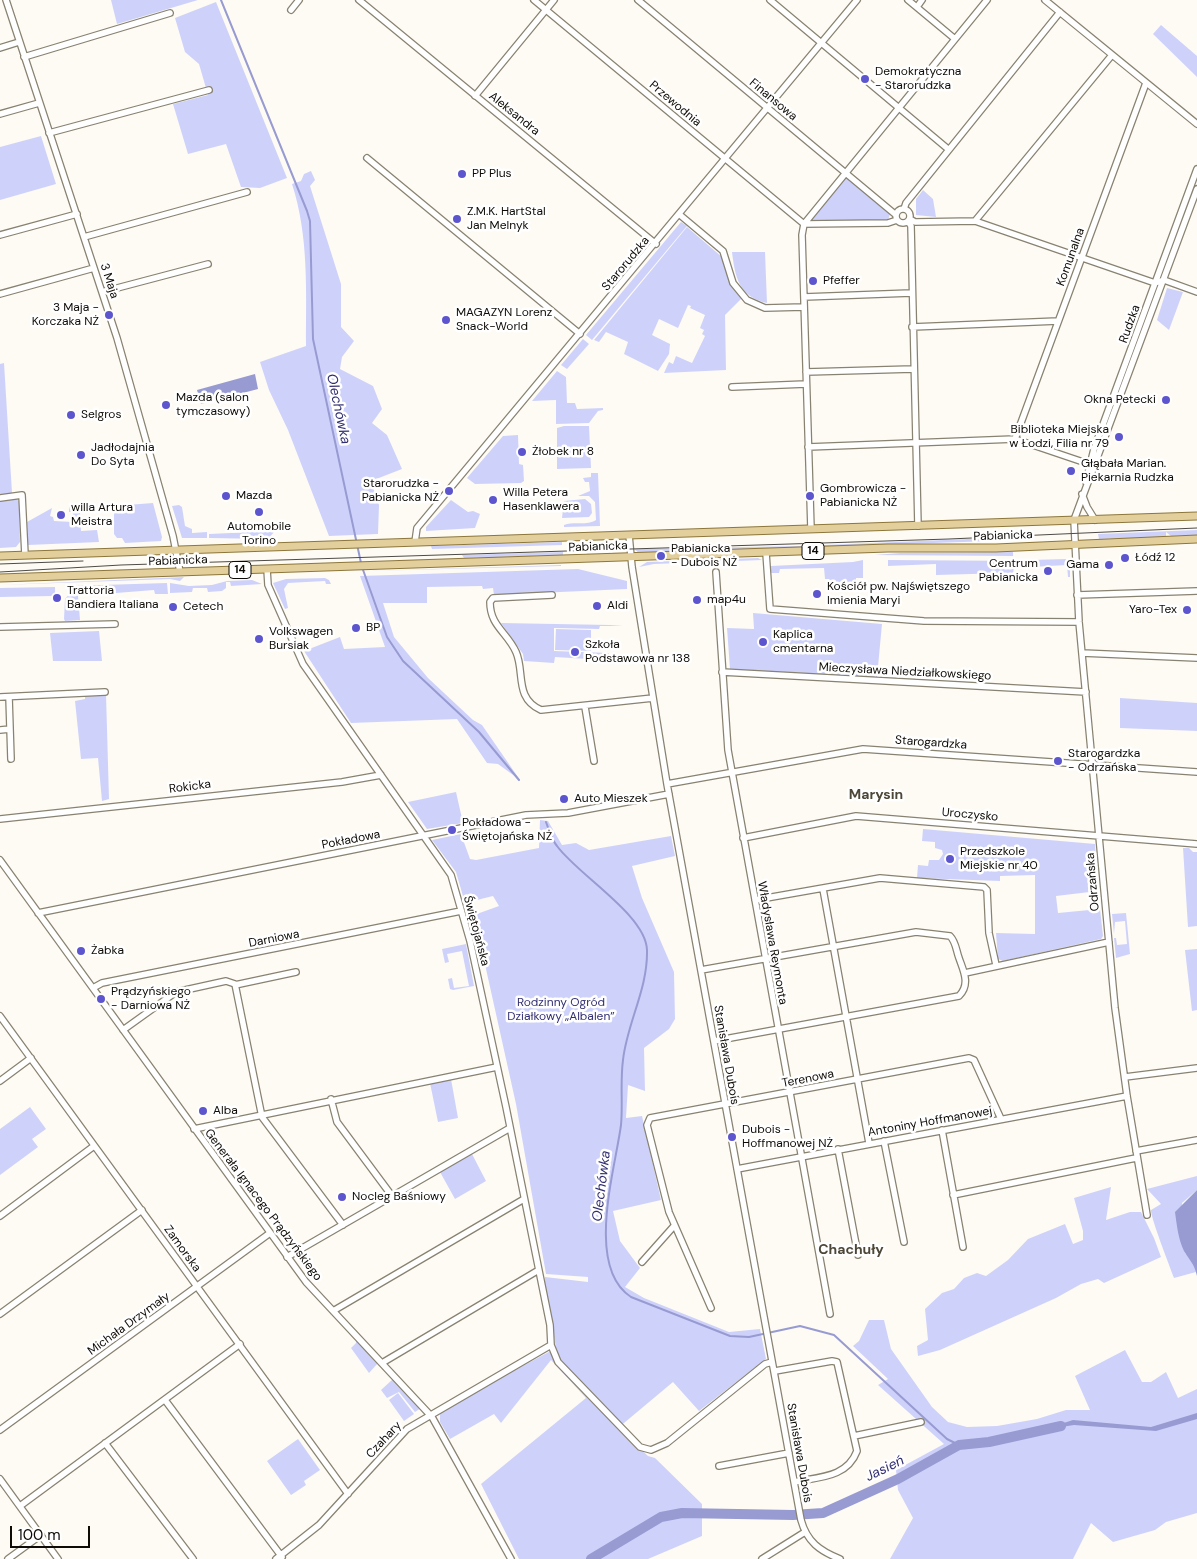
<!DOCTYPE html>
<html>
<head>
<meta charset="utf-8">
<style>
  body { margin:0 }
  #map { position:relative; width:1197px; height:1559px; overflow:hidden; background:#fefbf4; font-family:"DM Sans",sans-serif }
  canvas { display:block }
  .scale { position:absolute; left:10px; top:1526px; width:80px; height:22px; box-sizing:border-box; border:2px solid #0e0b06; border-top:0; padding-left:6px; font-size:15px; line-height:18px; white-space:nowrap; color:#0e0b06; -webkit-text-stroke:4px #fff; paint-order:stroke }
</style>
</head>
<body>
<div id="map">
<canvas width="1197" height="1559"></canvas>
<div class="scale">100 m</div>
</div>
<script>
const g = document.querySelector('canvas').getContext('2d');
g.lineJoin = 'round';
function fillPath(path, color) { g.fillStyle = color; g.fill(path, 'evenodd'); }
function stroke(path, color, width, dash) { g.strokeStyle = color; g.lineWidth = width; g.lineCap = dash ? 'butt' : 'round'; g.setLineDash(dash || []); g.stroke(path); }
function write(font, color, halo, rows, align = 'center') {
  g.font = font + ' "DM Sans",sans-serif'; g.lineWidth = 5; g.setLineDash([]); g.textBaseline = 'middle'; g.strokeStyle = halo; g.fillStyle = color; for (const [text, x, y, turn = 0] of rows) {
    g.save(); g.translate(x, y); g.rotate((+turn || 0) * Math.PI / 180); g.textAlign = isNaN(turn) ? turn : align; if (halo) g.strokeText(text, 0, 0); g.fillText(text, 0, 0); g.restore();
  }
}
const green = new Path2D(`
  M111,0H198L117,24Z
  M216,2L287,178L260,188L241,187L226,144L188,154L173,104L208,95L199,64L185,52L175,18Z
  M1161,25L1197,56V77L1153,34Z
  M41,136L56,184L0,200V147Z
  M311,171L315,180L310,186L341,284V327L354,341L342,357L340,369L373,386L382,409L372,423L387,435L402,469L371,481L379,505L378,534L329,536L288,430L269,390L260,362L306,346C306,292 309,236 292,184L301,181L304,174Z
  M846,177L890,214L888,220L810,222Z
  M923,190L933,199L936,217L916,215V199Z
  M681,222L687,226L592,340L586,335Z
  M687,227L722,257L730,282L742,298L725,315L726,370L664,373L669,362L673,364L676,356L692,363L705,336L702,334L704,330L700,328L705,315L690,308L691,306L688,305L678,328L659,319L652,335L670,344L669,354L658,371L624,354L628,342L606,332L599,342L594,340Z
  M732,252H765L767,303C739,297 735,277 732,252Z
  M1167,288L1183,292L1169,330L1157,320Z
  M583,339L589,344L567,369L561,365Z
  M4,363L12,493L0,495V364Z
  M557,371L566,377L567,403H575L577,409L603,408V410L598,411L589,423L556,424V400L532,401Z
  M564,426H589L591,468L557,469V428Z
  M518,435L519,464L523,465L524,481L521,483L475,484L467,478L503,436Z
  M591,473H598L600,526L564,527V525C574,521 587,526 596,520L595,502L589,496H578L590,491L589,482H585L583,478L591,477Z
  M14,498L19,501L20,542L16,547L0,548V500Z
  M585,499L591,504L592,513L589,517L562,518L564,501Z
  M451,500L468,512L473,511L480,514L475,528L426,531V527Z
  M153,503L162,537L161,541L125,543L122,538H117L114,534V506Z
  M179,505L182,507L185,526L192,529V533L207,532V538H182L172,506Z
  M69,506L80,511L81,531L97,530L99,542L28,545L27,522L52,508L50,516L53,517L54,521L72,522L73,512H69Z
  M1197,530V535L1171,536L1166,532V537L1099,539L1098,534Z
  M275,531L268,539L209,538V534Z
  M992,538V541L639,553L634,549L799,546Z
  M562,542V545L432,549L431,546Z
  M563,552V555L464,558L462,555Z
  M1013,552V556L874,555L900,553Z
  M758,558L762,560L654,564L639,567L647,562Z
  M1067,559L1070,562V577H1068L1067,565L1031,567V560Z
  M863,560V578H856V591H850V583L829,584V579H825L824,568L780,569L779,573H771V566L853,562Z
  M888,560L1029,561V567L1014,568L1012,578L1007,573L936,575V564L888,566Z
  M561,565V566L368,571Z
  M578,569L627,581V589L494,595L493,588L483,589L482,586L427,587V603H383L394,637L428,678L473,720L482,725L520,780L498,764L487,763L457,719L351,723L304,651L340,637L344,649L385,647L360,576Z
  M184,577L180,581L170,579L0,585Z
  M325,578L329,580L331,584H326L325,581L288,583L284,589L288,608L285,609L273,583L286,579Z
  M252,580L262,584L231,586L230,582H226V588L222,591L208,592L207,588H193L192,592L170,593V583L189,586L212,585L227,581Z
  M167,583L168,594H155L154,590L78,596L80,620L65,621L64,619L65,599L72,591L69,586Z
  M55,587V593L52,596L0,597V588Z
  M753,613L882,624L877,677L730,669L727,628L754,629Z
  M501,623L610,625L623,626H600L599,629L554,628V651L609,653V656L587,659L555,657L554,663L524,661L523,654Z
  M556,629L591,630V651L555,650Z
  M99,631L102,661H53L50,633Z
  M106,694L109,799L102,801L98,758L81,759L75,701L85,699V695Z
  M1120,698L1197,703V731L1120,728Z
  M456,792L463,823L427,829L408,802Z
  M540,820L548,821L562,845L576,843L589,850L671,836L675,856L632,866L642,898L674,972L675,1019L669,1029L644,1048L645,1091L628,1085L626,1118L642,1116L661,1200L613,1211L620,1241L640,1268L625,1287L644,1298L729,1332L760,1329L766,1359L699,1411L673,1382L618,1428L648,1456L655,1458L702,1504V1536L648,1559H519L481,1484L586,1398L551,1360L501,1423L494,1414L450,1439L440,1422V1411L556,1348L544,1283L545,1277L588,1282V1277L546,1274L516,1104L474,915L499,906L493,896L465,903L456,872L432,840L461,834L470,859L476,860L539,848Z
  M923,829L1095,844L1098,891L1056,896L1058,913L1100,909L1103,936L1101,939L1003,961L998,959L996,933L1035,934V875L1000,876V881L917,878L918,865L928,866L929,860H939L943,854L942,850L935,848V842L922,841Z
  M1183,848H1189L1193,852H1197V926L1188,927Z
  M1126,913L1130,954L1116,958L1114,938H1116L1117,945L1127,944L1125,921L1115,922L1114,934L1112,914Z
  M466,944L474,986L453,990L450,989L448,979L452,978L454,988L469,986L462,951L447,954L449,962L445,963L442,949Z
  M1197,949V1010L1192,1011L1185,950Z
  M451,1079L458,1118L438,1122L430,1083Z
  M30,1107L46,1129L32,1139L38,1147L0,1175V1129Z
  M472,1154L486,1181L455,1199L440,1172Z
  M1197,1176V1190L1182,1203L1185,1253L1194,1262L1196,1272L1174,1278C1170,1267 1150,1216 1151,1210L1161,1204L1147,1189Z
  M1111,1187L1106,1220L1130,1212H1141L1154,1238L1161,1257L1104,1283L1098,1279L1081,1284L1056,1298L940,1350L918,1356L917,1346L928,1340L925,1309L942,1293L954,1289L964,1278L977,1273L986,1276L1008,1260L1028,1239L1065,1224L1073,1244L1083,1240V1231L1074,1198Z
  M869,1320H884L891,1349L932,1407L948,1422L967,1427L997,1426L1037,1419L1066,1410H1090L1075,1376L1125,1350L1142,1382H1151L1166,1372L1178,1398L1197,1389V1513L1166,1522L1155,1530L1113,1542L1091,1523L1073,1559H890L913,1518L898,1490L896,1470L944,1444L878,1385L888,1379L853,1346L859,1341Z
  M356,1340L378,1363L369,1373L351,1348L356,1343Z
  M393,1379L421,1408L415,1412L399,1392L387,1398L381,1390Z
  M398,1393L414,1414L404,1421L389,1400Z
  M298,1439L320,1470L304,1481L306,1485L291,1495L267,1461Z`);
const water = new Path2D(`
  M255,374L258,389L201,404L197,390Z
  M1197,1190V1276C1194,1263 1190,1261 1184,1251C1178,1238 1177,1226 1175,1212Z
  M1197,1413V1419L1156,1431L1074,1425L1042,1430L1073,1420L1151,1427Z`);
const stream = new Path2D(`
  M221,0L307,211L310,221L313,339L361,563
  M362,567L387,637L403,661L479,732L519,780
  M546,822C549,830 552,840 557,846C578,875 646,915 647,950C648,989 627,1023 623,1060C620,1082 623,1104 621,1125C615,1170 585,1267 631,1297L730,1336L749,1337L800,1326L834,1335L947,1439L959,1445`);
const river = new Path2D(`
  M591,1559L661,1517L682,1513L793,1515L823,1513L898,1479L959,1445L989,1442L1061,1426`);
const minor = new Path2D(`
  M6,0L117,338L173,536L180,572
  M359,0L656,244
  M534,0L804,224
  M638,0L896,215
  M770,0L948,149
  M908,0L955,39
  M1045,0L1197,124
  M917,7L922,0
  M291,10L299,0
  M0,48L19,42
  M24,57L170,13
  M475,96L554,0
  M0,114L39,103
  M49,133L209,90
  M367,158L580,334
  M896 216a7 7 0 1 1 14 0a7 7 0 1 1-14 0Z
  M904,209L906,203L1060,12
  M680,215L723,251L733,283L747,300L765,308L804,307
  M910,219L915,222L975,221L1155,283L1164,280L1197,292
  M908,221L911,226L918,526
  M975,221L1112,55
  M804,224L888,223L897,220
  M0,235L77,214
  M84,237L247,192
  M102,292L208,264
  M0,294L94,268
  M804,297L911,293
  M912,327L1058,321
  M806,372L913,369
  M732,387L806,384
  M1015,439L1146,83
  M808,447L1015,439L1089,464
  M1086,482L1094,449L1197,169
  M1082,494L1087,507L1095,520
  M0,498L22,495L25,555
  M811,529L802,235L804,224L987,0
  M629,535L632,567L667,784L801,1520C807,1542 820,1551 840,1559
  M415,542L417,528L857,0
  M766,553L770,609L924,621L1079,622
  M267,569L268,585L303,664L451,875L470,941L506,1107L550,1325L551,1345L558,1362L640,1447L651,1450L667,1443L765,1364L772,1362
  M716,572L728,750L830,1314
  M552,595L493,598L490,602C490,626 507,632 516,652C525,672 514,698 541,710L653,698
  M1077,595L1197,591
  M0,627L115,624
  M1082,653L1197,658
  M722,672L1086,692
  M0,697L105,692
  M9,697L11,759
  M585,707L594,761
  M0,730L10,729
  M667,784L863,749L1197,772
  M0,819L342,782L381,775
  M743,838L856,816L1197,844
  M0,860L306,1282L432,1417L511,1559
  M823,889L869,1143
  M755,900L880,878L984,887L987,890L989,933L996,965
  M38,913L526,815L568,813L669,794
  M701,970L916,932L950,936C956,942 956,950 959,958C963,970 971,984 959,996L714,1041
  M965,973L1109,942
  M235,985L296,972
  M93,988L102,983L461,911
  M0,1016L348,1494
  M123,1030L176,992L226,981L235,984L262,1117L343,1225
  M1125,1077L1197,1068
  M0,1081L31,1058
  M331,1099L337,1122L392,1196
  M194,1129L497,1067
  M942,1130L963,1247
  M884,1141L904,1242
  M838,1149L858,1255
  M1136,1151L1197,1140
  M737,1169L1127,1096
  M953,1195L1136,1158
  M1147,1215L1127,1096L1115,1008L1079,622L1074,520L1197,189
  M0,1216L94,1146
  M287,1257L510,1128
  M642,1262L674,1226
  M711,1308L669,1212L647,1125L650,1118L969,1058L974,1060L1001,1119
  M333,1311L524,1199
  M0,1314L142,1210
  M382,1363L537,1271
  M775,1371L832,1361L837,1362L857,1451C847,1478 818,1477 794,1482
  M165,1400L282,1557
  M0,1430L270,1233
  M854,1436L921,1422
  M105,1443L193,1559
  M719,1466L789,1453
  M0,1479L58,1559
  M20,1506L240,1344
  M8,1559L41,1535
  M276,1559L319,1525L407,1429L551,1345
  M762,1559L805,1532`);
const major = new Path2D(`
  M0,556L1197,516
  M0,578L888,548H996L1197,539`);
const tram = new Path2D(`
  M0,564L83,561
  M0,572L121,565L949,539L1197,528`);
const markers = [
  [865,79,5,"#5c55cd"],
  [462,174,5,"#5c55cd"],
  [457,219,5,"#5c55cd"],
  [813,281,5,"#5c55cd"],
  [109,315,5,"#5c55cd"],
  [446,320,5,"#5c55cd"],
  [1166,400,5,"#5c55cd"],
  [166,405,5,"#5c55cd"],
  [71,415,5,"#5c55cd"],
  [1119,437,5,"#5c55cd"],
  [522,452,5,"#5c55cd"],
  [81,455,5,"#5c55cd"],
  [1071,471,5,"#5c55cd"],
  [449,491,5,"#5c55cd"],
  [226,496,5,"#5c55cd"],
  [810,496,5,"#5c55cd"],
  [493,500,5,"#5c55cd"],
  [259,512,5,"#5c55cd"],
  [61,515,5,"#5c55cd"],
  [661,556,5,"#5c55cd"],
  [1125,558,5,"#5c55cd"],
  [1109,565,5,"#5c55cd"],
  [1048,571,5,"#5c55cd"],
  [817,594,5,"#5c55cd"],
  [57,598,5,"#5c55cd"],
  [697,600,5,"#5c55cd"],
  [597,606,5,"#5c55cd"],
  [173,607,5,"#5c55cd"],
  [1187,610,5,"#5c55cd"],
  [356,628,5,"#5c55cd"],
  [259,639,5,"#5c55cd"],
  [763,642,5,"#5c55cd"],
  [575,652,5,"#5c55cd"],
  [1058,761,5,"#5c55cd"],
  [564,799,5,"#5c55cd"],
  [452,830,5,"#5c55cd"],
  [950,859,5,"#5c55cd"],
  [81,951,5,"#5c55cd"],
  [101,999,5,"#5c55cd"],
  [203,1111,5,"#5c55cd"],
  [732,1137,5,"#5c55cd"],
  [342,1197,5,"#5c55cd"]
];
const shields = [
  [813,551,22],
  [240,570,22]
];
const shieldNames = [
  ["14",813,551],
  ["14",240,570]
];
const poiNames = [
  ["Demokratyczna",875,72],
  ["- Starorudzka",875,86],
  ["PP Plus",472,174],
  ["Z.M.K. HartStal",467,212],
  ["Jan Melnyk",467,226],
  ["Pfeffer",823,281],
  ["3 Maja -",99,308,"right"],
  ["Korczaka NŻ",99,322,"right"],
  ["MAGAZYN Lorenz",456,313],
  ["Snack-World",456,327],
  ["Mazda (salon",176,398],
  ["tymczasowy)",176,412],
  ["Okna Petecki",1156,400,"right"],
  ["Selgros",81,415],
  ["Biblioteka Miejska",1109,430,"right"],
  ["w Łodzi, Filia nr 79",1109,444,"right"],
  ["Jadłodajnia",91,448],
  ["Do Syta",91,462],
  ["Żłobek nr 8",532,452],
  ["Głąbała Marian.",1081,464],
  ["Piekarnia Rudzka",1081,478],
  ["Starorudzka -",439,484,"right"],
  ["Pabianicka NŻ",439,498,"right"],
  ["Gombrowicza -",820,489],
  ["Pabianicka NŻ",820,503],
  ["Willa Petera",503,493],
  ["Hasenklawera",503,507],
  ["Mazda",236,496],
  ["willa Artura",71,508],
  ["Meistra",71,522],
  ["Automobile",259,527,"center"],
  ["Torino",259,541,"center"],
  ["Pabianicka",671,549],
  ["- Dubois NŻ",671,563],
  ["Łódź 12",1135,558],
  ["Centrum",1038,564,"right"],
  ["Pabianicka",1038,578,"right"],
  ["Gama",1099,565,"right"],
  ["Kościół pw. Najświętszego",827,587],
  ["Imienia Maryi",827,601],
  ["Trattoria",67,591],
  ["Bandiera Italiana",67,605],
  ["map4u",707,600],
  ["Aldi",607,606],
  ["Cetech",183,607],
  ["Yaro-Tex",1177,610,"right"],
  ["BP",366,628],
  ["Volkswagen",269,632],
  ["Bursiak",269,646],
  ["Kaplica",773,635],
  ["cmentarna",773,649],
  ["Szkoła",585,645],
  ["Podstawowa nr 138",585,659],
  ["Starogardzka",1068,754],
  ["- Odrzańska",1068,768],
  ["Auto Mieszek",574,799],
  ["Pokładowa -",462,823],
  ["Świętojańska NŻ",462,837],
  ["Przedszkole",960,852],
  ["Miejskie nr 40",960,866],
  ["Żabka",91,951],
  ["Prądzyńskiego",111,992],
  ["- Darniowa NŻ",111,1006],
  ["Alba",213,1111],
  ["Dubois -",742,1130],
  ["Hoffmanowej NŻ",742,1144],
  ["Nocleg Baśniowy",352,1197]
];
const streetNames = [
  ["Finansowa",773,100,40],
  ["Przewodnia",675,104,40],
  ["Aleksandra",514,114,39],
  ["Komunalna",1071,257,-70],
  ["Starorudzka",626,264,-50],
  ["3 Maja",109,281,72],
  ["Rudzka",1130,324,-70],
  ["Pabianicka",1003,536,-2],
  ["Pabianicka",598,547,-2],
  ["Pabianicka",178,561,-2],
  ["Mieczysława Niedziałkowskiego",905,672,3],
  ["Starogardzka",931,743,4],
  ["Rokicka",190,787,-7],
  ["Uroczysko",970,815,5],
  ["Pokładowa",351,840,-11],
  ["Odrzańska",1093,882,-95],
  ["Świętojańska",476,931,75],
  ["Darniowa",274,939,-11],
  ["Władysława Reymonta",772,943,80],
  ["Stanisława Dubois",726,1055,80],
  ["Terenowa",808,1079,-11],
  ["Antoniny Hoffmanowej",930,1122,-10],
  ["Generała Ignacego Prądzyńskiego",263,1205,53],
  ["Zamorska",182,1249,54],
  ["Michała Drzymały",129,1324,-36],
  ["Czahary",384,1440,-47],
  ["Stanisława Dubois",799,1453,80]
];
const parkNames = [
  ["Rodzinny Ogród",561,1003],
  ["Działkowy „Albalen”",561,1017]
];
const waterNames = [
  ["Olechówka",338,409,78],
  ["Olechówka",602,1186,-83],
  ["Jasień",885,1469,-26]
];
const neighbourhoodNames = [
  ["Marysin",876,795],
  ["Chachuły",851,1250]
];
fillPath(green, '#ced2fa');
fillPath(water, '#979bd2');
stroke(stream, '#979bd2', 2);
stroke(river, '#979bd2', 10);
stroke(minor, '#888271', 8);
stroke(major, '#8c763b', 9);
stroke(minor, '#fff', 5.5);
stroke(major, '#e3cf9b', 7);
stroke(tram, '#4e4b46', 1);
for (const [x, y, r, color] of markers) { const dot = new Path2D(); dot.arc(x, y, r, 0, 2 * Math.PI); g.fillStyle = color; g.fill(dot); stroke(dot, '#fff', 2); }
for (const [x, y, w] of shields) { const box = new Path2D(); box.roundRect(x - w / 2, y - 8.5, w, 17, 4); g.fillStyle = '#fff'; g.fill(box); stroke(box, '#0e0b06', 1); }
write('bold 11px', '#0e0b06', null, shieldNames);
write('12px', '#0e0b06', '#fff', poiNames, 'left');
write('12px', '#0e0b06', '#fff', streetNames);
write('12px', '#333072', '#fff', parkNames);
write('italic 14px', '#322f71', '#fff', waterNames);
write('bold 14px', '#4d4738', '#fff', neighbourhoodNames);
</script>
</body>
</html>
